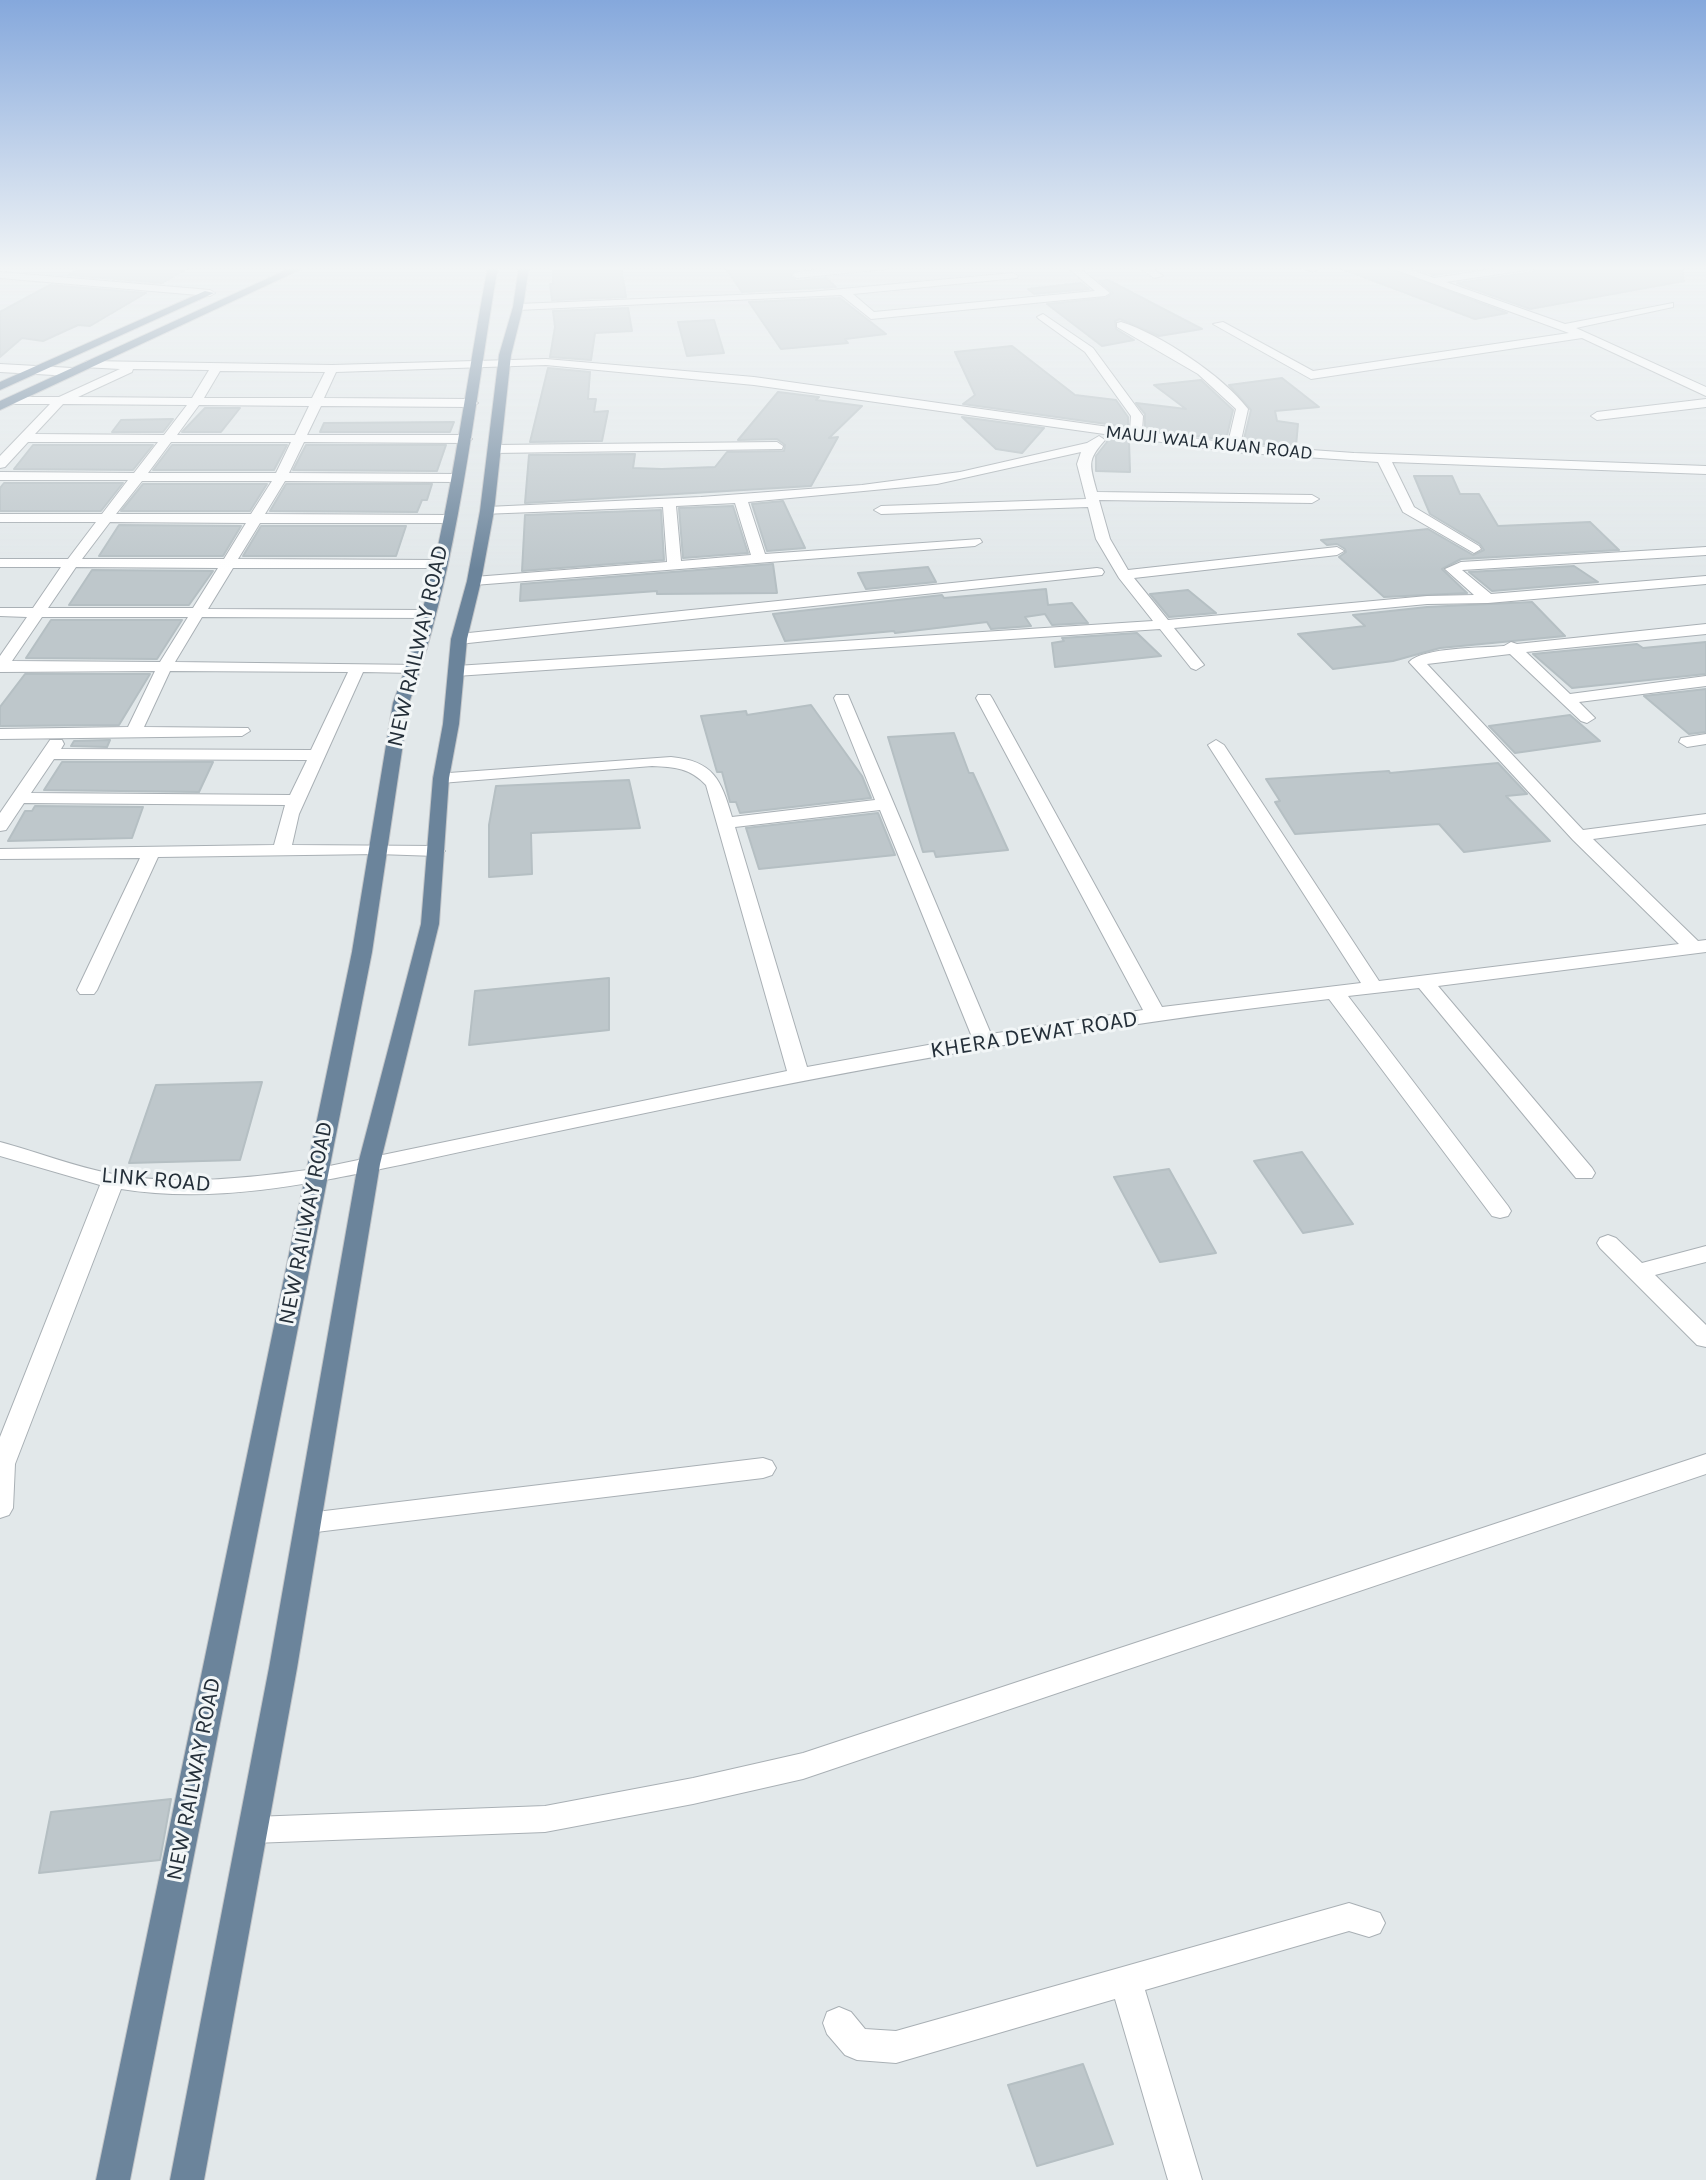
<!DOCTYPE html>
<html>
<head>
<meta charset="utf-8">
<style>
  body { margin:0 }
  canvas { display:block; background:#e2e8ea }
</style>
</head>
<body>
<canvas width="1706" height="2180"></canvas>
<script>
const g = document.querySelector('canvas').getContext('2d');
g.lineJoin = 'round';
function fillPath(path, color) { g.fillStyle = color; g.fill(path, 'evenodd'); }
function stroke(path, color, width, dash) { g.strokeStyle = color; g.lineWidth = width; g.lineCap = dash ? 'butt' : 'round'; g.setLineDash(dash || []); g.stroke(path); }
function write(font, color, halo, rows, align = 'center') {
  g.font = font + ' Karla,sans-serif'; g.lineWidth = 6; g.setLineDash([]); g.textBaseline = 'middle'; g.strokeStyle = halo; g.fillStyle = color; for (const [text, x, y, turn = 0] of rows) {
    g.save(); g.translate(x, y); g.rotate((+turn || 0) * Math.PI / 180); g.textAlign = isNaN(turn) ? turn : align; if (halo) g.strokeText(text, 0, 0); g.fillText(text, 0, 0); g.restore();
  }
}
const building = new Path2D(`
  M85,266H192L162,283L68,275Z
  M553,266H621L626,297L552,300L550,284H553Z
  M724,266H813L815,267L796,270L790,276L797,281L826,278L836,287L742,292Z
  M1342,266H1382L1507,313L1475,319L1342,269Z
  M1408,266H1495L1434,275Z
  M1540,266H1682L1684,281L1530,309L1457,283L1533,272Z
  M1108,280L1202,329L1159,336L1120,319L1115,321L1116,329L1134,340L1102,346L1047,304L1106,298L1113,293L1099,281Z
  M1081,283L1089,289L1034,294L1028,289Z
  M50,285L146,293L90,326L78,325L43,341L22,338L0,357V312Z
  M840,298L886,334L845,339L848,343L781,349L749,302Z
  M628,308L632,331L595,333L591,360L550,357L555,327L553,311Z
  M714,320L724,353L687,356L678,322Z
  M1012,346L1075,395L1116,400L1128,417V427L963,404L975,395L955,352Z
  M548,368L590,372L588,399H596L594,412L608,411L602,441L530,442Z
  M1282,378L1319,407L1275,411L1277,421L1298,424L1296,446L1243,443L1251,410L1229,385Z
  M1201,380L1233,410L1226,440L1145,429V414L1136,403L1186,409L1154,385Z
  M778,392L819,397L816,400L862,406L829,438L838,437L811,486L525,503L529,455L635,454L633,468L662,469L715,467L727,452L784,451L785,445L777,439L738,440Z
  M205,408H240L221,432H182Z
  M962,417L1044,428L1022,453L996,449Z
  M173,419L163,432H112L121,420Z
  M454,422L450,432H320L324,423Z
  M1105,437L1129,440L1130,472L1096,471V456L1107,442Z
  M33,445H153L133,470L14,469Z
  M172,445H287L274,470H153Z
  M306,445H446L437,471L293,470Z
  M1414,476H1452L1460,494H1479L1498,526L1590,522L1619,550L1461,559L1442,569L1467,593L1384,597L1339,557L1346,552L1345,549L1337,544L1327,545L1321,540L1428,529L1473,555L1484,550L1480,544L1430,514Z
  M4,483H123L101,511H0V488Z
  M143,484H267L250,511H121Z
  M286,484H432L427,500H422L417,512L270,511Z
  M783,501L805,548L767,551L752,504Z
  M733,506L748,553L683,558L679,508Z
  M661,510L664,560L522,571L525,515Z
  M119,525L241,526L223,556H99Z
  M261,526H406L396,556H243Z
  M773,564L777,593L657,594V591L520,601L521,584Z
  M1574,566L1598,582L1492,591L1469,572Z
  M928,567L936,582L866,589L858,573Z
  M92,570L213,571L189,605H69Z
  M1046,589L1048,605L1072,603L1088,623L1052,625L1045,614L1025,617L1031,626L991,629L987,622L895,633L894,631L785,641L773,614L942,595L944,598Z
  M1188,590L1216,613L1169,617L1150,594Z
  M1532,602L1565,636L1440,648L1393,661L1333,669L1298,634L1365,626L1353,615L1427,607Z
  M51,620H182L157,659L26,658Z
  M1137,633L1161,656L1055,667L1052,643L1064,641L1062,638Z
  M1706,642V674L1572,688L1533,654L1637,644L1643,648Z
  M25,674H150L119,725L0,726V707Z
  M1706,689V732L1689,734L1644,696Z
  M811,705L862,776L871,798L740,813L736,802H730L722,772H717L701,716L746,711L747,715Z
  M1570,715L1600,741L1515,753L1489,726Z
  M954,733L969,773H973L1008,850L936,857L934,851L923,852L888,737Z
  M110,740L107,747L71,746L74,741Z
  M62,762H213L199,792L44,790Z
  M1498,763L1527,794L1506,796L1550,841L1464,852L1439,824L1295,834L1275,802L1280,801L1266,779L1389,771L1390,773Z
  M629,780L640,828L531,833L532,874L489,877V825L496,786Z
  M35,806L143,807L132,838L8,841L25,811H32Z
  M878,813L895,855L759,869L746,828Z
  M609,978V1030L469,1045L475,991Z
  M262,1082L240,1160L129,1163L156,1085Z
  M1302,1152L1353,1224L1303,1233L1254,1161Z
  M1169,1169L1216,1253L1160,1262L1114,1177Z
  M171,1799L160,1860L39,1873L51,1812Z
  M1083,2064L1113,2144L1037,2166L1008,2085Z`);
const minor = new Path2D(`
  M855,266H890L885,269L797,278L792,275L797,272Z
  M1066,266H1077L1110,293L1105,296L871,319L841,295L518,310L513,307L518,304L810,292L1013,273L1018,276L1017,278L853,294L874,312L1095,291Z
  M1137,266H1149L1163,276L1154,278Z
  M1296,266H1313L1318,269L1313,272Z
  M1385,266H1400L1434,278L1512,266H1538L1533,269L1446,282L1565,324L1673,303V307L1576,328L1706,387V396L1582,338L1311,379L1213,324L1223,322L1313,371L1569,333Z
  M0,272L210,290L215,293L210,296L0,278Z
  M1043,314L1093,348L1143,416L1142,431L1228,443L1236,409L1198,374L1117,327V323L1121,322C1160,334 1223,376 1248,409L1240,445L1354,453L1706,466V474L1392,462L1414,507L1479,546L1481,549L1474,553L1403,512L1378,462L1233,452L754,385L546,365L336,372L324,398L472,399L478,403L472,407L321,406L307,435H466L472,439L466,443L304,442L289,473L457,474L464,478L457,482L285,481L265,514L447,515L454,519L447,523H260L238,559L439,560L446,564L439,568H233L208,609L428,610L435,614L428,618L202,617L175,662L420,665L422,668L420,671L414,673L363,672L299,814L292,845L436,846L445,851L436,856L378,854L158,857L97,990L94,994H80L77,990L140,858L0,859V849L274,845L285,805L24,803L6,830L0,831V813L50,740H62L64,744L61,749L311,750L348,672L170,671L144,727L248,728L250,731L242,736L0,739V729L128,727L155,671L0,672V656L27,617L0,616V608H33L61,567H0V559H68L96,522H0V514H102L128,480H0V472L134,473L158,442H28L5,467L0,468V456L50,404H16L12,403V397H59L120,369L83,367L81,365L87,361L332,365L546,359L754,377L1130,430L1131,416L1085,352L1039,319L1037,317ZM133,369L209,370L192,398L78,397L132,372ZM220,371L325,372L312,398H204ZM63,404L187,405L164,435L35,434ZM199,405L309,406L295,435H177ZM171,442H291L276,473H148ZM142,481H272L251,514H116ZM110,522L246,523L224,559H82ZM76,567L218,568L193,608H48ZM42,617H188L160,662L12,661ZM54,759L307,760L290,795L31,793Z
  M0,364L72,368L78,372L72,376L0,372Z
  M1706,399V407L1597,420L1591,416L1597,412Z
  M1099,436L1105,440C1086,461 1090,465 1097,492L1312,495L1319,499L1312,503L1099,500L1110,539L1128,570L1337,547L1344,551L1337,555L1134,578L1168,620L1427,596L1474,595L1445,569L1461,562L1706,547V555L1462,570L1491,594L1706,576V584L1488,603L1427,604L1174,628L1204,665L1196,670L1191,668L1160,629L456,676L448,671L456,666L1153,621L1119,578L1096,539L1088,507L881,514L874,510L881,506L1086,499L1077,464L1081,452L937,484L748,502L765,554L980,539L982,542L975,546L474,585L467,581L474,577L667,562L663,507L482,514L480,511L487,507L701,497L862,485L960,472L1087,443ZM735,503L751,555L681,561L676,506Z
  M777,442L783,446L782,449L494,453L488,449L494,445Z
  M1097,568L1102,569L1104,572L1102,575L459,644L451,639L459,634Z
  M1706,624V634L1526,652L1570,694L1706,676V686L1579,702L1595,718L1587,723L1581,721L1510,654L1427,664L1583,830L1706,814V824L1593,839L1698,941L1706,940V952L1438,986L1592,1168L1595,1173L1592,1178H1576L1419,988L1348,996L1508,1206L1511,1211L1508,1216L1500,1218L1492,1216L1329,999C1094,1026 862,1067 631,1116C558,1131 486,1146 414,1162C318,1182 219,1205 121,1189L15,1464L13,1508L9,1515L0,1518V1437L100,1185L0,1156V1142C38,1152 75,1167 113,1174C180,1186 248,1178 315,1169L787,1071L706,785C690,768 675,767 652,766L441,783L433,778L435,774L671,757C714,761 721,780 732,817L875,800L834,698L836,695H848L991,1034L1143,1010L976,698L978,695H990L992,698L1162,1007L1361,983L1208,745L1216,740L1224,745L1379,981L1679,944L1573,840L1409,662C1424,647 1482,648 1504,646L1511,642L1517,644ZM880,810L972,1037L807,1067L735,827Z
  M1706,734V744L1687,747L1679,742L1681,738Z
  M1608,1235L1616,1238L1642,1263L1706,1246V1262L1655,1275L1706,1325V1347L1697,1345L1600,1248L1597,1243L1600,1238Z
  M1706,1454V1474L803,1779L693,1804L545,1832L253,1843L242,1839L238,1830L242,1821L253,1817L545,1806L693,1778L803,1753Z
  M763,1458L772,1461L776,1468L772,1475L763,1478L308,1533L299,1530L295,1523L299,1516L308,1513Z
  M1349,1903L1380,1913L1385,1923L1380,1933L1369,1937L1349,1931L1145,1990L1202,2180H1168L1115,1999L896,2063L857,2060L845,2055L827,2034L823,2023L827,2012L839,2007L851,2012L865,2029L896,2031Z`);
const major = new Path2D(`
  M295,266H308L0,410V401Z
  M488,266H498C473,410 459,565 409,703L372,952L130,2180H96L352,952L393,703C446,563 460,412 488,266Z
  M519,266H529L523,307L511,355L494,511L481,581L467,639L459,724L449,778L439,924L380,1164L297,1668L204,2180H170L269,1668L358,1164L421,924L433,778L443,724L451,639L467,581L480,511L499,355L513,307Z
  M205,291L214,293L0,390V382Z`);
const farStreetnames = [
  ["MAUJI WALA KUAN ROAD",1209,443,6]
];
const streetNames = [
  ["NEW RAILWAY ROAD",418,646,-77],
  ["KHERA DEWAT ROAD",1034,1035,-9],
  ["LINK ROAD",156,1180,5],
  ["NEW RAILWAY ROAD",306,1223,-79],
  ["NEW RAILWAY ROAD",194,1779,-79]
];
fillPath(building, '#bec7cb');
stroke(building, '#b5bfc3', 2);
stroke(minor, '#a9b0b5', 2);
stroke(major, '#c2c5c8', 2);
fillPath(minor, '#fff');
fillPath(major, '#6b849b');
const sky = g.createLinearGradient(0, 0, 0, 571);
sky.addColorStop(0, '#85a8dc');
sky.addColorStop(0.47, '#f2f5f6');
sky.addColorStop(1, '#f2f5f600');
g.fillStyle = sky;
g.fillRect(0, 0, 1706, 571);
write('19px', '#242f39', '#f2f6f7', farStreetnames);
write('23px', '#242f39', '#f2f6f7', streetNames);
</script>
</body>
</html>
